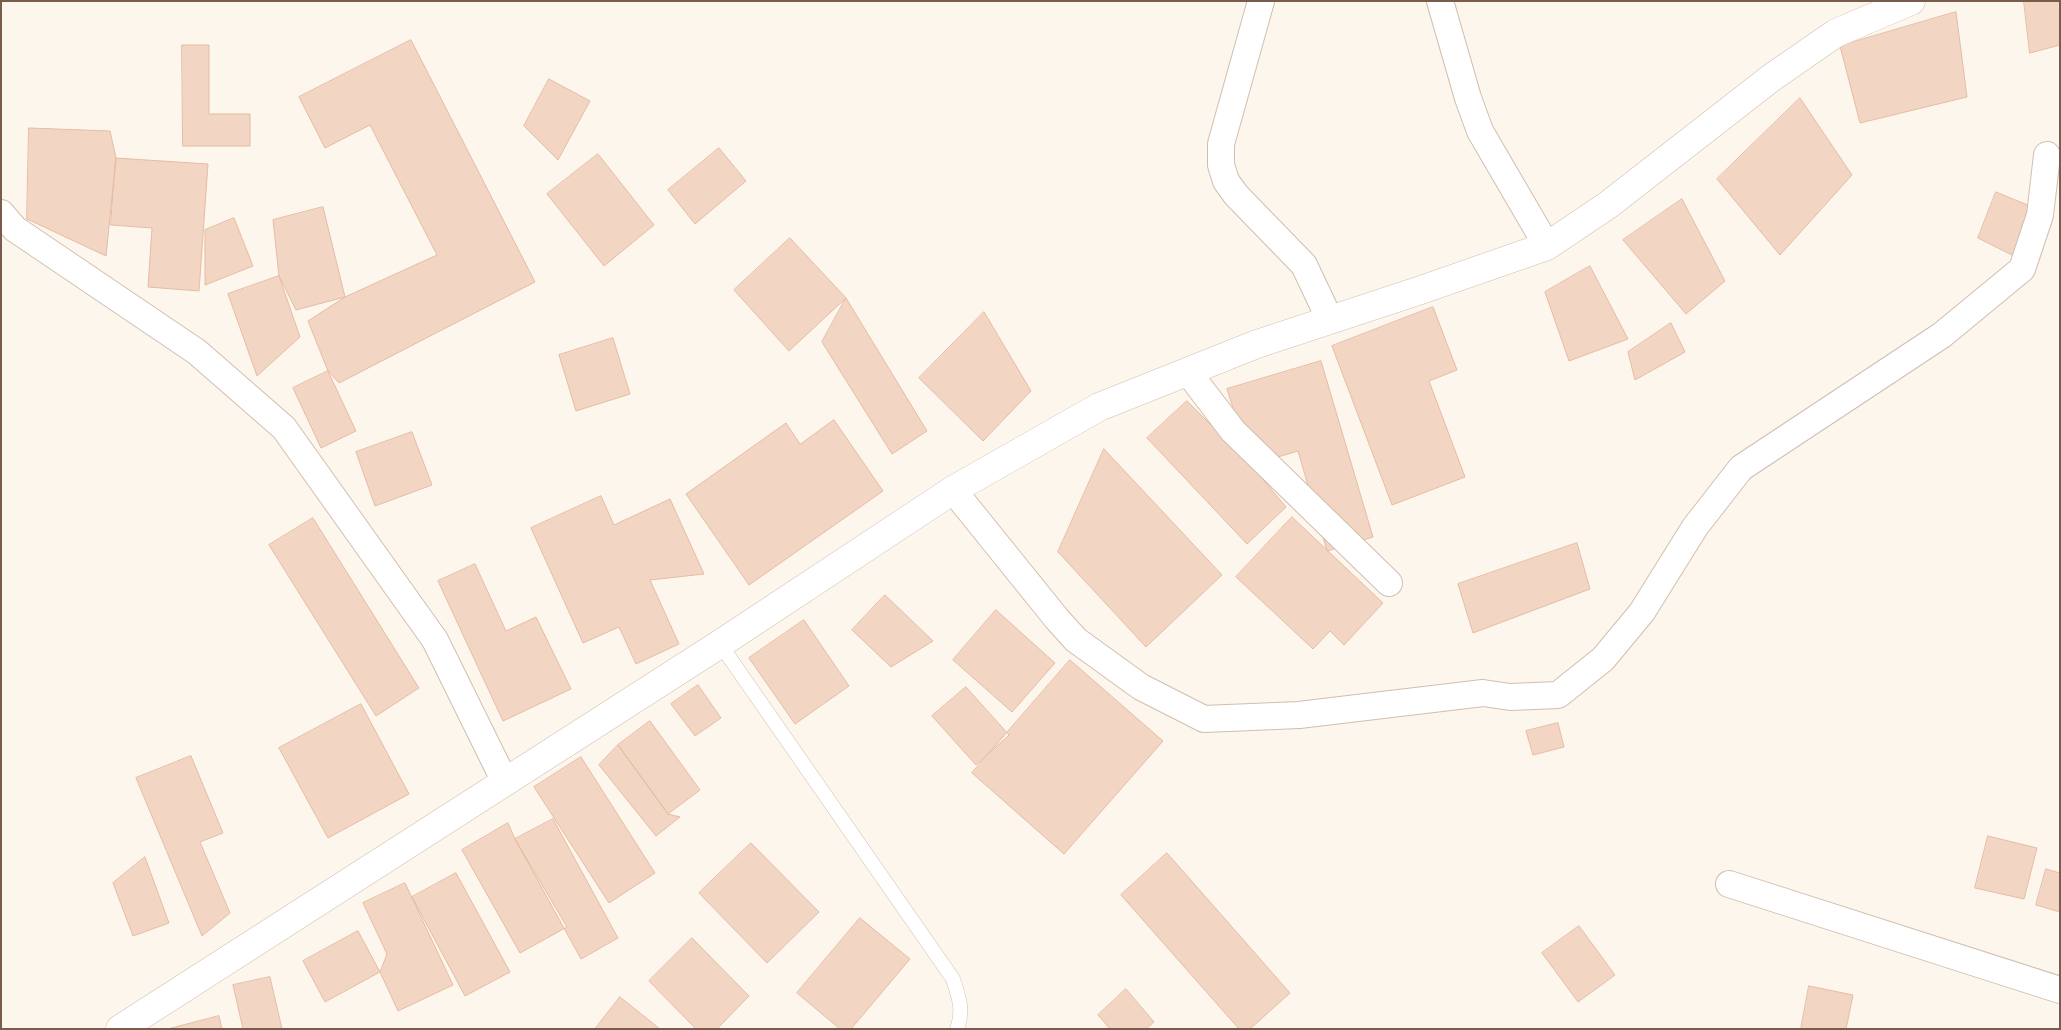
<!DOCTYPE html>
<html>
<head>
<meta charset="utf-8">
<style>
  body { margin:0 }
  #map { position:relative; width:2061px; height:1030px; overflow:hidden; background:#fdf6ec; font-family:Quicksand,sans-serif }
  canvas { display:block }
  .frame { position:absolute; inset:0; border:2px solid #7a5c4d; pointer-events:none }
</style>
</head>
<body>
<div id="map">
<canvas width="2061" height="1030"></canvas>
<div class="frame"></div>
</div>
<script>
const g = document.querySelector('canvas').getContext('2d');
g.lineJoin = 'round';
function fillPath(path, color) { g.fillStyle = color; g.fill(path, 'evenodd'); }
function stroke(path, color, width, dash) { g.strokeStyle = color; g.lineWidth = width; g.lineCap = dash ? 'butt' : 'round'; g.setLineDash(dash || []); g.stroke(path); }
const building = new Path2D(`
  M2024,1H2060V45L2030,53Z
  M1956,12L1967,97L1860,123L1840,46Z
  M411,40L535,282L339,383L328,371L308,321L345,297L437,255L370,125L325,148L299,97Z
  M182,45H209V114H250V146H183Z
  M549,79L590,101L558,160L524,126Z
  M1800,98L1852,175L1780,255L1717,179Z
  M29,128L110,131L116,158L106,256L27,219Z
  M719,148L746,181L695,224L668,190Z
  M598,154L654,225L604,266L547,194Z
  M116,158L208,164L199,291L148,287L152,228L111,225Z
  M1996,192L2030,206L2014,256L1978,238Z
  M1682,199L1725,281L1686,314L1623,240Z
  M323,207L345,297L296,310L279,276L273,220Z
  M234,218L253,266L205,285V230Z
  M790,238L846,298L789,351L734,290Z
  M1590,266L1628,339L1569,361L1545,292Z
  M279,276L300,337L257,376L228,294Z
  M846,298L927,431L892,454L822,342Z
  M1433,307L1457,370L1429,381L1465,477L1392,505L1332,346Z
  M984,312L1031,391L983,441L919,378Z
  M1671,323L1685,352L1635,380L1628,352Z
  M613,338L630,394L576,411L559,355Z
  M1321,361L1373,537L1327,551L1298,451L1251,465L1227,389Z
  M328,371L356,431L321,448L293,388Z
  M1187,401L1251,465L1286,507L1247,544L1147,438Z
  M834,420L883,491L749,585L686,494L786,423L800,444Z
  M412,432L432,485L375,506L356,452Z
  M1104,449L1222,575L1146,647L1058,552Z
  M601,496L614,525L670,499L704,574L650,580L679,644L636,664L619,627L583,643L531,528Z
  M1292,517L1383,603L1344,645L1330,631L1313,649L1236,577Z
  M313,518L419,688L376,716L269,545Z
  M1577,543L1590,589L1473,633L1458,584Z
  M475,564L506,631L536,617L571,689L503,721L438,581Z
  M885,595L933,641L891,667L852,630Z
  M996,610L1055,663L1012,712L953,660Z
  M804,620L849,686L795,724L749,658Z
  M1070,660L1163,741L1064,854L972,773Z
  M698,685L721,718L695,736L671,704Z
  M966,687L1009,735L976,765L932,716Z
  M361,704L409,794L328,838L279,748Z
  M650,721L700,790L668,814L618,745Z
  M1558,723L1564,747L1533,755L1526,731Z
  M618,745L668,814L680,817L656,836L599,765Z
  M191,756L223,833L200,842L230,913L202,936L136,778Z
  M581,757L655,873L609,903L534,787Z
  M553,819L618,938L581,959L515,839Z
  M508,823L515,839L567,927L520,953L462,850Z
  M1988,836L2037,848L2024,899L1975,888Z
  M751,843L819,912L767,963L699,893Z
  M1167,853L1290,993L1250,1029H1239L1121,895Z
  M145,857L169,923L133,936L113,883Z
  M2046,869L2060,873V912L2036,905Z
  M456,873L510,972L465,996L412,897Z
  M405,883L453,985L398,1011L380,972L387,954L363,903Z
  M860,918L910,959L851,1029H840L797,993Z
  M1579,926L1615,975L1578,1002L1542,953Z
  M358,931L380,972L325,1002L303,961Z
  M692,938L749,996L717,1029H696L649,981Z
  M270,977L282,1029H243L233,985Z
  M1809,986L1853,995L1846,1029H1801Z
  M1126,989L1154,1022L1146,1029H1110L1098,1015Z
  M620,997L660,1029H595Z
  M219,1016L222,1029H168Z`);
const service = new Path2D(`
  M720,644L953,979C959,997 964,1011 957,1029`);
const minor = new Path2D(`
  M1261,1L1221,144V165L1226,181L1236,195L1304,265L1330,320
  M1440,1L1468,98L1480,131L1547,246
  M1,213L15,229L197,352L284,428L435,640L505,782
  M1188,372L1233,431L1389,583
  M953,490L1057,619L1076,640L1141,687L1204,719L1299,715L1483,693L1510,697L1558,695L1603,659L1642,612L1695,527L1741,468L1942,335L2022,269L2040,215L2047,155
  M1729,884L2060,990`);
const tertiary = new Path2D(`
  M120,1029L720,644L953,490L1099,407L1257,344L1421,290L1547,246L1608,205L1771,78L1836,33L1911,1`);
fillPath(building, '#f3d5c3');
stroke(building, '#e6bba3', 1);
stroke(service, '#d1beb0', 15);
stroke(minor, '#d1beb0', 28);
stroke(tertiary, '#d1beb0', 29);
stroke(service, '#fff', 14);
stroke(minor, '#fff', 26);
stroke(tertiary, '#fff', 28);
</script>
</body>
</html>
